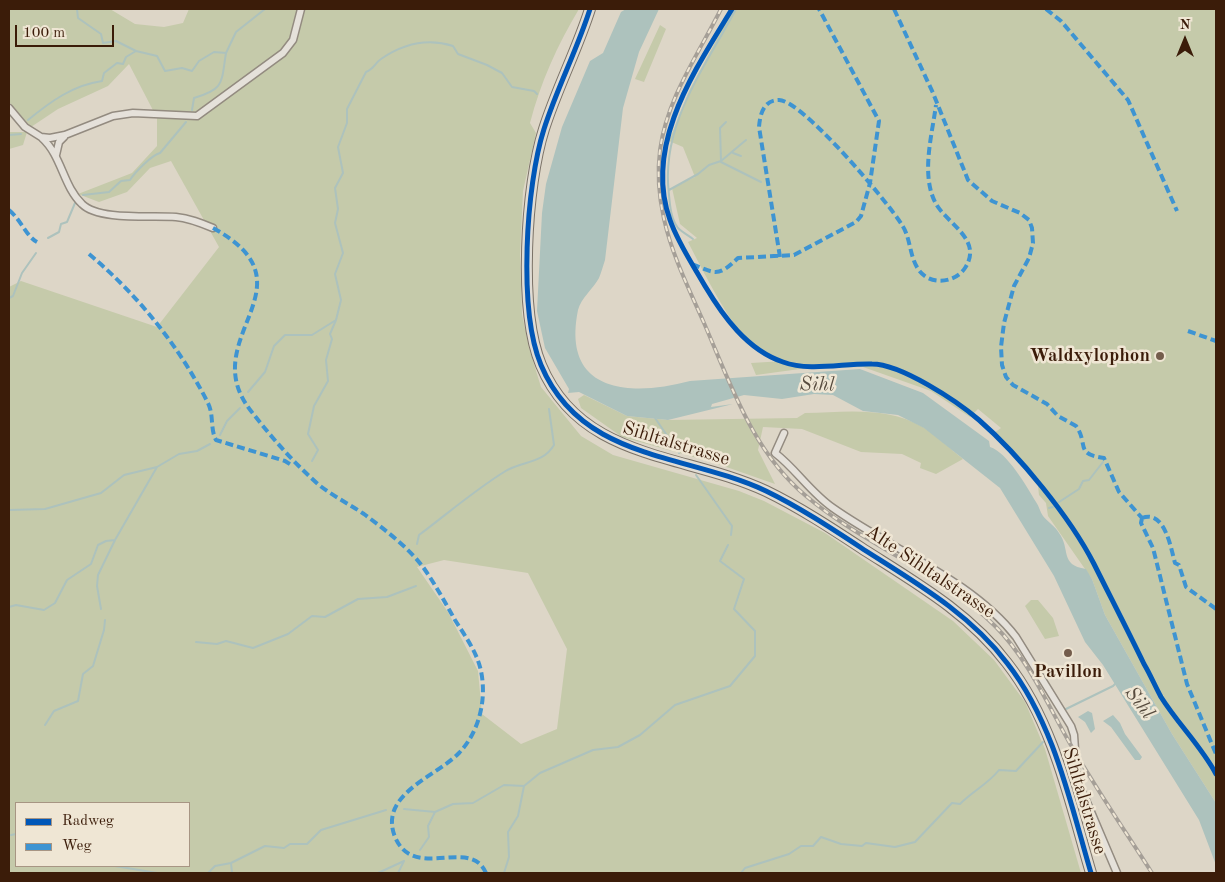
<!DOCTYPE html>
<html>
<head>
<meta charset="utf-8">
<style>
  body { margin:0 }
  #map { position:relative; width:1225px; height:882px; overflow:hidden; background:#ddd6c7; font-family:"Old Standard TT",serif }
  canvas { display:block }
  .frame { position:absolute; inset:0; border:10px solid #3b1c09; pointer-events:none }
  .legend { position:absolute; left:15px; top:802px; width:175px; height:65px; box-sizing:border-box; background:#efe6d4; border:1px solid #a79583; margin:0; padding:6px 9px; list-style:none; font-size:15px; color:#3b1c09 }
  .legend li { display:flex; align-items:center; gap:10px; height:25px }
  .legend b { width:25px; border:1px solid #a79583 }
  .north { position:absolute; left:1160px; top:15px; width:50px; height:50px; -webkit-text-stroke:4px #efe6d4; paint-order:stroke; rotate:0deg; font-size:14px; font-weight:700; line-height:20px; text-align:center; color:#3b1c09 }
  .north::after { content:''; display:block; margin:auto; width:18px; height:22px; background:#3b1c09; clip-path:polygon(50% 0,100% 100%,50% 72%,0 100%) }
  .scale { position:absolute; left:15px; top:25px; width:99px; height:22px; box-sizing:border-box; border:2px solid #3b1c09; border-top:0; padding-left:6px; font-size:15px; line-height:18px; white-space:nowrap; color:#3b1c09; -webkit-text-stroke:4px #efe6d4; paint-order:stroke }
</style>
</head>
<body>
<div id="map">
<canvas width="1225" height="882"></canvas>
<div class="frame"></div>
<ul class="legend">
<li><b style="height:6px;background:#0057b8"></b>Radweg</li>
<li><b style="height:6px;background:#3e94d2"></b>Weg</li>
</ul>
<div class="north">N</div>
<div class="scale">100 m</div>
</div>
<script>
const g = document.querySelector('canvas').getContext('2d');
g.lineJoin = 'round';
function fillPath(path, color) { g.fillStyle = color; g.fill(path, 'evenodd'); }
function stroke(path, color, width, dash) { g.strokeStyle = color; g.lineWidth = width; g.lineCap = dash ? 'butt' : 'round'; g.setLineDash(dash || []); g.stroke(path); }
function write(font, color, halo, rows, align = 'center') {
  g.font = font + ' "Old Standard TT",serif'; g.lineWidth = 5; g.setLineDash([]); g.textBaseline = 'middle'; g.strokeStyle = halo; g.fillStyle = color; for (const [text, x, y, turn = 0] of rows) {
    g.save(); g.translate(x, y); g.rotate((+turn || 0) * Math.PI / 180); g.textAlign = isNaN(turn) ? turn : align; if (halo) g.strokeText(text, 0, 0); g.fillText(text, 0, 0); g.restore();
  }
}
const green = new Path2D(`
  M9,9H110L135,24L164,27L183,23L189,9H579C557,46 541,81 530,123L536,133L523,191L520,255L522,314L529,348L541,387L581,436L613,455L739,491L764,501L825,533L953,621L994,660L1025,702L1045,749L1081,873H9V287L21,281L157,327L219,247L171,161L150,168L127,192L99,202L78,194L132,173L157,146V118L129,64L108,86L58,109L31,127L9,102ZM444,560L528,573L567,649L557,729L521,744L482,714L478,671L448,612L417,567ZM16,803H189V866H16Z
  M733,9H1216V803L1172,734L1105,615L1092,579L1048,516L1046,503L1039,495L1038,486L994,433L1001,428L978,409L970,417L931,391L863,367L807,368L756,375L751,363L784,361C775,357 764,354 756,349C735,335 701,267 688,242L697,238L680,224L672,188L695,177L683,147L669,141L690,89Z
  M660,25L666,29L644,82L635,79Z
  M9,132H27L23,145L9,149Z
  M584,395L627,416L668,420L797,418L805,413C845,412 887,406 923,427C937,435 950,449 963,459L936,474L920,468L921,463L902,454L861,452L802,429L763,427L758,450L775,484L715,463L622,437L581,408L578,399Z
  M1031,600H1038L1053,618L1059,636L1045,639L1025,606Z`);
const water = new Path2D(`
  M626,9H659L639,52L623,108L605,260C603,266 601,273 599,278C593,289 581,298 578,310C561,393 630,397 690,381L860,369L923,393L989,441L990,447C1007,452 1027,487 1036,502C1039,506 1040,512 1043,516C1048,522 1055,526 1059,533C1071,549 1059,565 1086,569L1092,579L1105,615L1172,734L1216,803V865L1199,820L1103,665L1085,642L1054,576L1000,488L924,428L898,415L863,411L833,395L814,394L782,399L744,395L712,404L711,407L733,404L668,420L627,416L579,392L568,393L569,389L545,348L537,311L542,213L546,184L562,127L590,61L603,53L621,12Z
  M1088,711L1092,713L1095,729L1091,733L1085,722L1078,717Z
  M1113,715L1120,723L1125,734L1142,757L1140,760H1135L1111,727L1103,721Z`);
const stream = new Path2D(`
  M77,9L78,18L101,34L103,43L116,41L136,51L157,56L165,71L182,68L192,71L199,61L214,52L226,53L236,32L265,9
  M192,110L194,98C225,89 221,83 226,53
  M28,120C50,102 73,85 102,81L104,73L117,63L123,64L126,57L136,51
  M9,135L21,134
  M733,153L741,156
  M721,161L720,128L726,122
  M721,162L761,182
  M669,190L698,174L709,165L721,161L746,140
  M83,195L109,192L121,181L130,180C135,172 152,155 160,153L186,122
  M48,238L59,232L61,224L67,222L75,203
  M693,239C689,236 682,232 678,228C671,219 670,206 669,195C660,124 705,68 736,9
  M9,298L13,296L22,273L36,253
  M248,392L265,372L274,346L285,335H312L336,320L341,300L335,274L343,253L335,223L338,209L335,188L343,173L338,147L347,123V109L366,72C374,69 375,63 381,59C403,44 428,38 453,46L458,54L487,65L502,73L512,87L534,91L537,94
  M655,418L679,453
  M220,435L227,421L240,408
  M312,461L318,450L308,434L314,406L328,381L326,360L332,339L330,334L336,320
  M696,475L732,526L731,535
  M1056,504L1079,489L1083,481L1089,480L1103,462
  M1049,508L1053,507
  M9,510L45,509L101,493L124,475L157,467
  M417,544L419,535C447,514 475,490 504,472C522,460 542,465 554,445L549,409
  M9,607L16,605L44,610L55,603L67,580L91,564L98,545L106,541L115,540
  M101,609L97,586L98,575L115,540L157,467L179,454L197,451L210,444
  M196,642L217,644L226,641L253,648L288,634L312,616L325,617L358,599L387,597L416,586
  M1066,709L1113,686L1116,683
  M45,725L54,711L78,701L83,674L93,666L104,630L105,620
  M404,809L435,812
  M11,835L16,834
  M420,850L429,837L428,826L435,812L453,804L473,803L504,785L524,786L540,773L593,750L618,747L640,735L675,705L730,686L755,656V631L734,609L744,579L720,561L728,545
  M231,863L232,873
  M115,866L157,873
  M208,873L215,866L231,863L265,846L284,848L290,844H307L321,830L386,810
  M378,873L404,861
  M398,873L404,861
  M504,873L509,857L508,832L518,816L524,786
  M741,873L745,868L789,854L801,846H813L821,837L841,844L862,846L866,843L895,847L915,842L952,803L960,804C973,791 988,784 999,770L1016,771L1043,742`);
const minor = new Path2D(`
  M9,108L25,127L41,137L50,138L65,135L113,116L133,113L197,116L283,53L293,40L301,9
  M42,138C62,156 63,186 82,204C99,221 152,215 176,217C189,218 201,223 213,228
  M56,155L59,142L64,137
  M784,433L775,453C796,469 810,492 833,508C891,549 973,581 1016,637L1071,726L1074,735L1077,779L1117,873`);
const primary = new Path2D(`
  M590,9C577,50 557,88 544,129C526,185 518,310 541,365C581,461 685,453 766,491C801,508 834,530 866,551C918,584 970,614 1007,663C1054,723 1070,802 1091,873`);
const rail = new Path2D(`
  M721,9C698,55 667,98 660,150C657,173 659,197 664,219C672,255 689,289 704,323C731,385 753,452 806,496C864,545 941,572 995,626C1029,660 1048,706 1072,747C1097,790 1125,831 1152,873`);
const quiet = new Path2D(`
  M894,9L933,93L968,180L992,201L1020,213L1029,220L1032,228L1033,243L1029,258L1014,286L1004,323L1001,347L1002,365L1006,377L1013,385L1047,404L1058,416L1076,426C1089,444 1074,454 1104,458L1119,492L1142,518
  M1046,9L1061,21L1128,100L1177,211
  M9,210C22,221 26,236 37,242
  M213,228C319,286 193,338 251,411C272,438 293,462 319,485C333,496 349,504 364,514C384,529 408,547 423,567C435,584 445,602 455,620C465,636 477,652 481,671C487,700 479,732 459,753C436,777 378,794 395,837C414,882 470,836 486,873
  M89,254C138,295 179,346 208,403C214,415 210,429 216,440L285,461L293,466
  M780,257L759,127C760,115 763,100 779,100C802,100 888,202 902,225C913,241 908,267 928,278C940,284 957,280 965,268C984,239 945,223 935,202C921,174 932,135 936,105
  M692,264C716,274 718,277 738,258L794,255L856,222L861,216L870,183L879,121L819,9
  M1188,331L1216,341
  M1142,518L1141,523L1153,548L1187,684L1216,754
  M1142,518C1165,509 1171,549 1175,563L1179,565L1186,587L1216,609`);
const cycleway = new Path2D(`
  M590,9C577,50 557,88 544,129C526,185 518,310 541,365C581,461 685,453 766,491C801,508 834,530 866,551C918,584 970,614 1007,663C1054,723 1070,802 1091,873
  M732,9C695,70 643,145 670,220C678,243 693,265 705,286C723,316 747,350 783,362C810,372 844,363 872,364C901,364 957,401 979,420C1019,455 1070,517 1094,564C1111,598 1128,631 1144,664C1150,674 1155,686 1161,697C1178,724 1201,746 1216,774`);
const markers = [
  [1160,356,5,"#745d4c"],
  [1068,653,5,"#745d4c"]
];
const poiNames = [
  ["Waldxylophon",1150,356],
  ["Pavillon",1068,672,"center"]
];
const streetNames = [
  ["Sihltalstrasse",676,444,17],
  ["Alte Sihltalstrasse",930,572,34],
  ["Sihltalstrasse",1084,801,73]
];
const waterNames = [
  ["Sihl",817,385,1],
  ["Sihl",1139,703,53]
];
fillPath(green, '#c5caaa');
fillPath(water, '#adc2bd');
stroke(stream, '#adc2bd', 2);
stroke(minor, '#938b80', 9);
stroke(primary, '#7b7267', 12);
stroke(minor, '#e5e1da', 6);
stroke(primary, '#e0dcd4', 10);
stroke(rail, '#a59f97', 4);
stroke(rail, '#efe6d4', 2, [5.5]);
stroke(quiet, '#3e94d2', 4, [8, 4]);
stroke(cycleway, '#0057b8', 5);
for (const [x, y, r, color] of markers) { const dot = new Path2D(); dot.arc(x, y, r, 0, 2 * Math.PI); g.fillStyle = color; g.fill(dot); stroke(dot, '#efe6d4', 2); }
write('bold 19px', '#3b1c09', '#efe6d4', poiNames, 'right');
write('19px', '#3b1c09', '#efe6d4', streetNames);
write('italic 20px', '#574b3e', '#efe6d4', waterNames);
</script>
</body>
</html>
